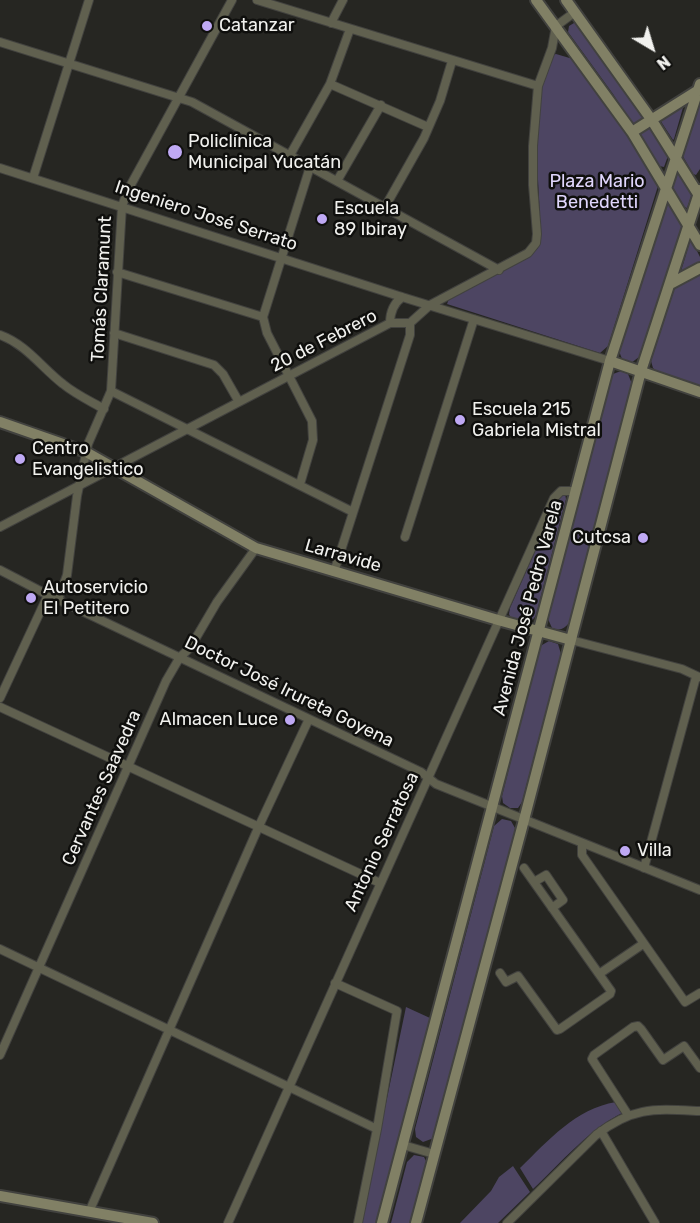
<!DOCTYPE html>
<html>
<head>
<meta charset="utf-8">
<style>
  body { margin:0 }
  #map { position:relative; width:700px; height:1223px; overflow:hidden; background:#262622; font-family:Rubik,sans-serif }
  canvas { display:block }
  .north { position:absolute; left:622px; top:18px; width:60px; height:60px; -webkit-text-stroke:4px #0f0f0d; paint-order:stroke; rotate:142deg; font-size:16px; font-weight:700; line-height:24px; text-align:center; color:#f1f1ee }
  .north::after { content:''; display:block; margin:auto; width:21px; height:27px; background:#f1f1ee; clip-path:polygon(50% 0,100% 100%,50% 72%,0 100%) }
</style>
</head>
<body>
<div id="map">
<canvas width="700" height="1223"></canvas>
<div class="north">N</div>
</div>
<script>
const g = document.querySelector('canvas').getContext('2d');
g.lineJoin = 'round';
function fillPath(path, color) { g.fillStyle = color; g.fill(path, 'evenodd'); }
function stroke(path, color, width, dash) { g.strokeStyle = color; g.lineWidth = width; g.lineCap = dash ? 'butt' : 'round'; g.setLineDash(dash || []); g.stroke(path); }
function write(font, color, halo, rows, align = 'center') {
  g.font = font + ' Rubik,sans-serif'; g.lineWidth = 5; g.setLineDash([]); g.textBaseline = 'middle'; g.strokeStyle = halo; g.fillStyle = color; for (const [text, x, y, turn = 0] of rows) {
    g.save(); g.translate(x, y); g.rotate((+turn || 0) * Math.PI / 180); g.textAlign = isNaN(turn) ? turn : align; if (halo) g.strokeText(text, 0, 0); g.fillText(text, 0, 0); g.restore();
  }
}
const green = new Path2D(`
  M574,23H577L643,118L635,124H632L613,94L568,32L569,26Z
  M556,54L573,59L622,126L658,186L608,346L600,353L447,304L449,299L528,258L537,249L541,238L536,141L541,87L552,55Z
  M700,99V169L696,175L693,174L681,153Z
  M684,104L674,139L673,140L660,120Z
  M646,127L652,129L668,153V156L664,167L659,166L642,140C640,134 641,131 646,127Z
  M678,171L692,194L687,208L684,207L672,186L676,172Z
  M666,203H669L682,226L639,357L631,363L622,359L619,351Z
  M690,241H692L700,257V262L681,271Z
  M700,272V387L657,372L653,368L651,361L675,287Z
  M621,371L628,374L632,384L569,623C564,629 560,631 552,628L548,619L609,380L613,374Z
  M565,494L566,499L536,615C531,626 521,621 511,619L509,614L510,608L559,497Z
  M549,641L558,644L561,654L522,802L518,808H510L503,803L502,796L539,649L542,645Z
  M502,819L511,821L515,828L514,838L434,1138L423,1142L416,1137L415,1129L494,826Z
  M406,1007L430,1018L377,1223H361Z
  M616,1102L622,1113C587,1131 562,1162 533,1189L520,1168C549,1140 575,1109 616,1102Z
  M414,1155L424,1157L427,1163L413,1223H391L407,1162Z
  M513,1166L530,1192L498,1223H460L491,1191L499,1177Z`);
const street = new Path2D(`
  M257,0L538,86
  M331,23L343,0
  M0,42L192,102L499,270
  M330,84L428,127
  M290,155L330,84L350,29
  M0,168L402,297L610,361
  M33,178L89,0
  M337,181L381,105
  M385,207L424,138L440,101L452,61
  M117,272L263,317
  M263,317L267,333L312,421L313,440L300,484
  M263,317L310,167
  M390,323C390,312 393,304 402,297
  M114,333L214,365L223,374L239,402
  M0,335C27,345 41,367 63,384C75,394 90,401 104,409
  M111,391L353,512
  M0,527L390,323H410L430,305L528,253L536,243L537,234L533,185V146L538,86L552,48L556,26L575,12
  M405,537L474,319
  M0,570L48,595L421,772L436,784L700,890
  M334,572L410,335V323
  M58,600L67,575L77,496L88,444L111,391L122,206L128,190L232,0
  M571,640L682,669L699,677
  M0,698L48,595
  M0,707L380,883
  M582,843V855L685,1002L700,993
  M524,868L599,974
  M644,868L696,677
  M534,882L546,875L563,900L552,908
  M0,949L377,1129
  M500,973L506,982L518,976L557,1030L560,1029L610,994L611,991L599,974L643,944
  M335,983L397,1011L377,1129L358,1223
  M0,1055L166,681L180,657L190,648L217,602L256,548
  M628,1115L592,1059L594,1055L633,1027L638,1026L641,1029L663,1060L684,1046L700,1068
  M601,1131L655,1223
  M403,1145L434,1154
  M89,1212L259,826L309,719
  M228,1223L554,498L561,491H576
  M507,1223L596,1135C633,1106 656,1109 700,1111`);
const secondary = new Path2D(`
  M536,0L632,132L700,245
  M566,0L651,119L700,197
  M632,132L697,91
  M670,284L700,268
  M610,361L700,392
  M0,422L86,452L256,548L498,620L571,640
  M0,1196L153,1223
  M382,1223L610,361L700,84
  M416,1223L524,820L641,371L700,190`);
const markers = [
  [207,26,6,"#bfa9f4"],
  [175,152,8,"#bfa9f4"],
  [322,219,6,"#bfa9f4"],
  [460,420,6,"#bfa9f4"],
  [20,459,6,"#bfa9f4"],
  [643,538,6,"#bfa9f4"],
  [31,598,6,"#bfa9f4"],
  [290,720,6,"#bfa9f4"],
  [625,851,6,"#bfa9f4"]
];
const poiNames = [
  ["Catanzar",219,26],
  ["Policlínica",188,142],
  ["Municipal Yucatán",188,163],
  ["Escuela",334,209],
  ["89 Ibiray",334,230],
  ["Escuela 215",472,410],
  ["Gabriela Mistral",472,431],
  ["Centro",32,449],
  ["Evangelistico",32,470],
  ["Cutcsa",631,538,"right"],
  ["Autoservicio",43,588],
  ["El Petitero",43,609],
  ["Almacen Luce",278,720,"right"],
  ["Villa",637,851]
];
const parkNames = [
  ["Plaza Mario",597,182],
  ["Benedetti",597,203]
];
const streetNames = [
  ["Ingeniero José Serrato",206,216,18],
  ["Tomás Claramunt",102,289,-87],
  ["20 de Febrero",324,341,-27],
  ["Larravide",343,556,16],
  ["Avenida José Pedro Varela",528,608,-75],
  ["Doctor José Irureta Goyena",289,692,26],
  ["Cervantes Saavedra",102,788,-66],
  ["Antonio Serratosa",382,842,-65]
];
fillPath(green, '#4d4562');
stroke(street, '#42423f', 10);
stroke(secondary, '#42423f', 14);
stroke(street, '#60604f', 8);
stroke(secondary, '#818065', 10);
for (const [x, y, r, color] of markers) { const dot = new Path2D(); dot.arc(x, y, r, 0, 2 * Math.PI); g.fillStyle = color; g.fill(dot); stroke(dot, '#0f0f0d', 2); }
write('18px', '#f1f1ee', '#0f0f0d', poiNames, 'left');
write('18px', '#e0d6fc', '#0f0f0d', parkNames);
write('18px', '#f1f1ee', '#0f0f0d', streetNames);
</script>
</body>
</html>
